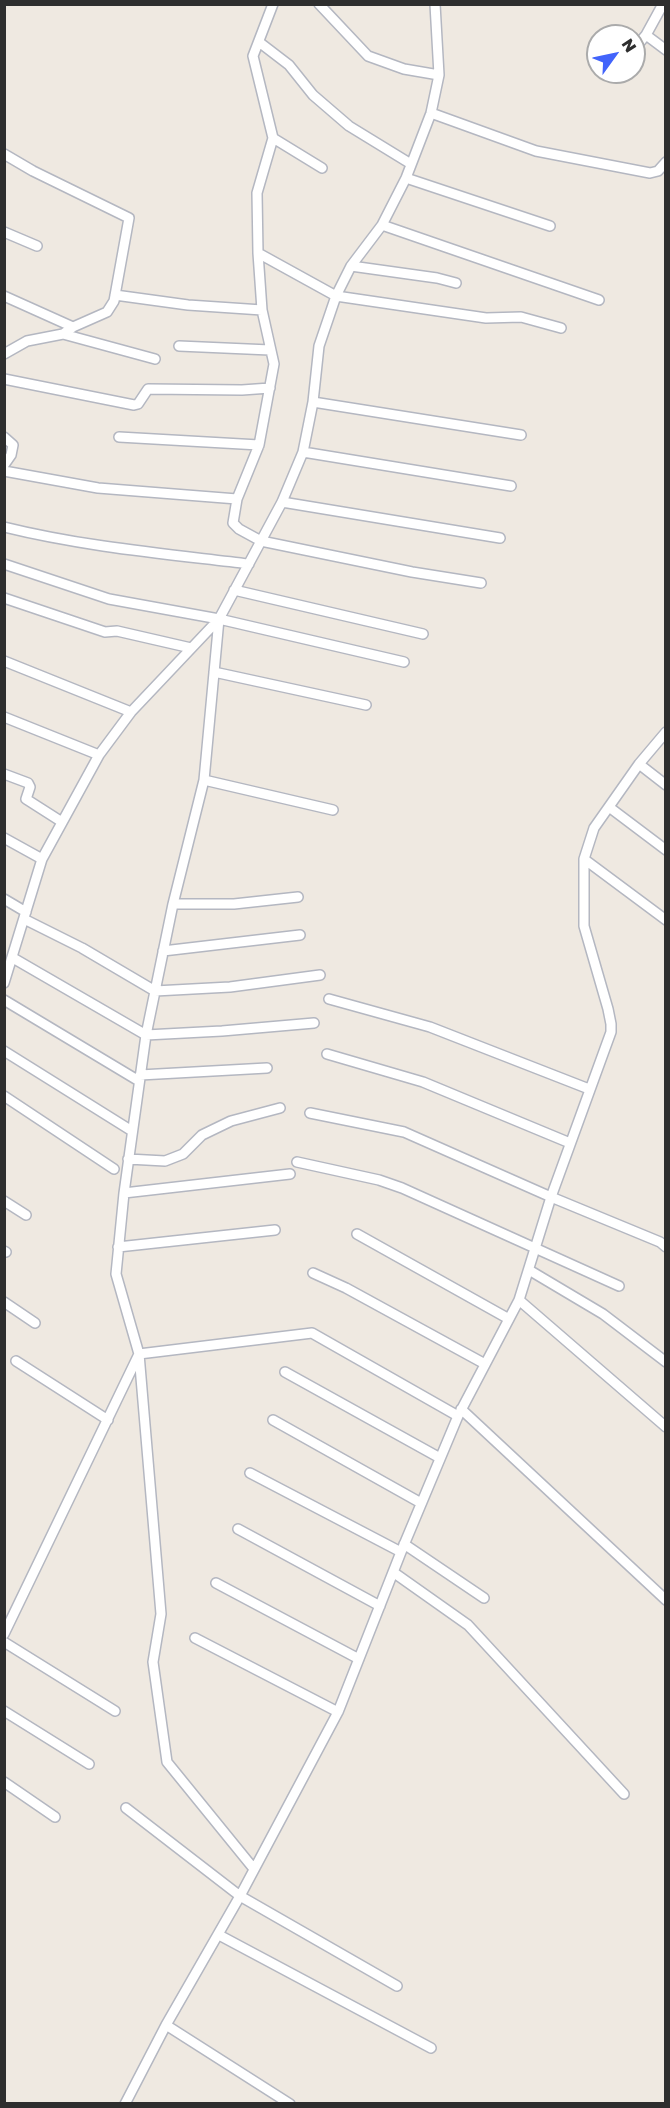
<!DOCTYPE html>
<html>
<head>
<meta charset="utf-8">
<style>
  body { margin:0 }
  #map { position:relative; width:670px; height:2108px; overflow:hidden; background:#efe9e1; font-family:"Golos Text",sans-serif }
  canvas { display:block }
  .frame { position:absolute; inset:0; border:6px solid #2e2e2e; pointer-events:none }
  .north { position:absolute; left:586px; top:24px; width:60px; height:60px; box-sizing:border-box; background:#fff; border:2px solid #ababab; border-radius:50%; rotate:57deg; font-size:16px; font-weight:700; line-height:24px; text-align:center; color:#2e2e2e }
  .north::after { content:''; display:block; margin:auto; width:21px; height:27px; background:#4264fb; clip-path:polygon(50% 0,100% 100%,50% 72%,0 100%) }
</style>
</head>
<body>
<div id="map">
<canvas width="670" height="2108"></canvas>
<div class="frame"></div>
<div class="north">N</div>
</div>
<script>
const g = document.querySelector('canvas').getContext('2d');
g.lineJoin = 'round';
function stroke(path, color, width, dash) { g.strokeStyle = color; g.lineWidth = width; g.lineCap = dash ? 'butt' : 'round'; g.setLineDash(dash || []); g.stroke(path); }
const minor = new Path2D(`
  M273,4L253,56L273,138L257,193L258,253L262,310L274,364L259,445L237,499L233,523L239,529L261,541L412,572L481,583
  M319,4L368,56L404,69L439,75
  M646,35L666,50
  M259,42L289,65L313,95L349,126L411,164
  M634,49L646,35L663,4
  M613,75L615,72
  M431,113L536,151L650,173L658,171L666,162
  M273,138L322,168
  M4,154L33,171L129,218L114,301L107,312L73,327L63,334L27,341L4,354
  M406,178L550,226
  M382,225L599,300
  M4,232L37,246
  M258,253L336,296L486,318L521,317L561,328
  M351,266L437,278L456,283
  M115,295L188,305L262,310
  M4,296L73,327
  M63,334L155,359
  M179,346L270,350
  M4,379L134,405L138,404L148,389L242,390L270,388
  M313,402L521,435
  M4,437L13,445L11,455L4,465
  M119,437L259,445
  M303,452L511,486
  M4,471L98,488L237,499
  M282,502L500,538
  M4,527C85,547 167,554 249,564
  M4,564L109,599L219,619L404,662
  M234,590L423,634
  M4,598L105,632L117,631L191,648
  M219,619L204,780L173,904L146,1035L124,1193L116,1274L139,1354L161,1614L153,1662L167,1762L254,1869
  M4,661L131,712
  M214,672L366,705
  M4,717L99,755
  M639,764L666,785
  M4,774L28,783L30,787L26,799L62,822
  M204,780L333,810
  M609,807L666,850
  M4,838L42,859
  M584,859L666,920
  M4,899L26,912
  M173,904H234L298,897
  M24,919L82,948L155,991L230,987L320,975
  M163,951L300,935
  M13,958L146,1035L222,1031L314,1023
  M4,983L42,859L99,755L131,712L219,619L282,502L303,452L313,402L319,346L336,296L351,266L382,225L406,178L431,113L439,75L435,4
  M329,999L430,1027L589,1089
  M4,1000L139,1081
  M4,1051L132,1131
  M327,1054L423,1082L570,1143
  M140,1075L267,1068
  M4,1096L114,1169
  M310,1113L404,1132L551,1197L660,1242L666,1247
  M128,1159L165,1161L183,1154L202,1135L231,1121L280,1108
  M297,1162L379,1180L402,1188L619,1286
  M124,1193L290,1174
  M4,1201L26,1215
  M357,1234L509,1319
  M118,1247L275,1230
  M4,1251L6,1252
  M529,1270L603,1314L666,1362
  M313,1273L346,1288L485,1364
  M519,1300L666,1427
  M4,1302L35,1323
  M16,1361L108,1420
  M285,1372L440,1458
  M461,1409L666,1600
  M273,1420L421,1503
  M250,1473L401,1552
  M238,1529L380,1606
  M404,1544L484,1598
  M393,1572L468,1625L624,1794
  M216,1583L359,1659
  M4,1634L139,1354L312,1333L458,1416
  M195,1638L338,1712
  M4,1642L115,1711
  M4,1711L89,1764
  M4,1782L55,1817
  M126,1808L240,1896L397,1986
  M219,1935L431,2048
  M166,2025L290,2104
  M125,2104L166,2025L240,1896L338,1712L401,1552L458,1416L519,1300L551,1197L611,1032V1024L608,1009L584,926V859L594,828L639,764L666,732`);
stroke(minor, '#b4b7c1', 12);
stroke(minor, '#fff', 9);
</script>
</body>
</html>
